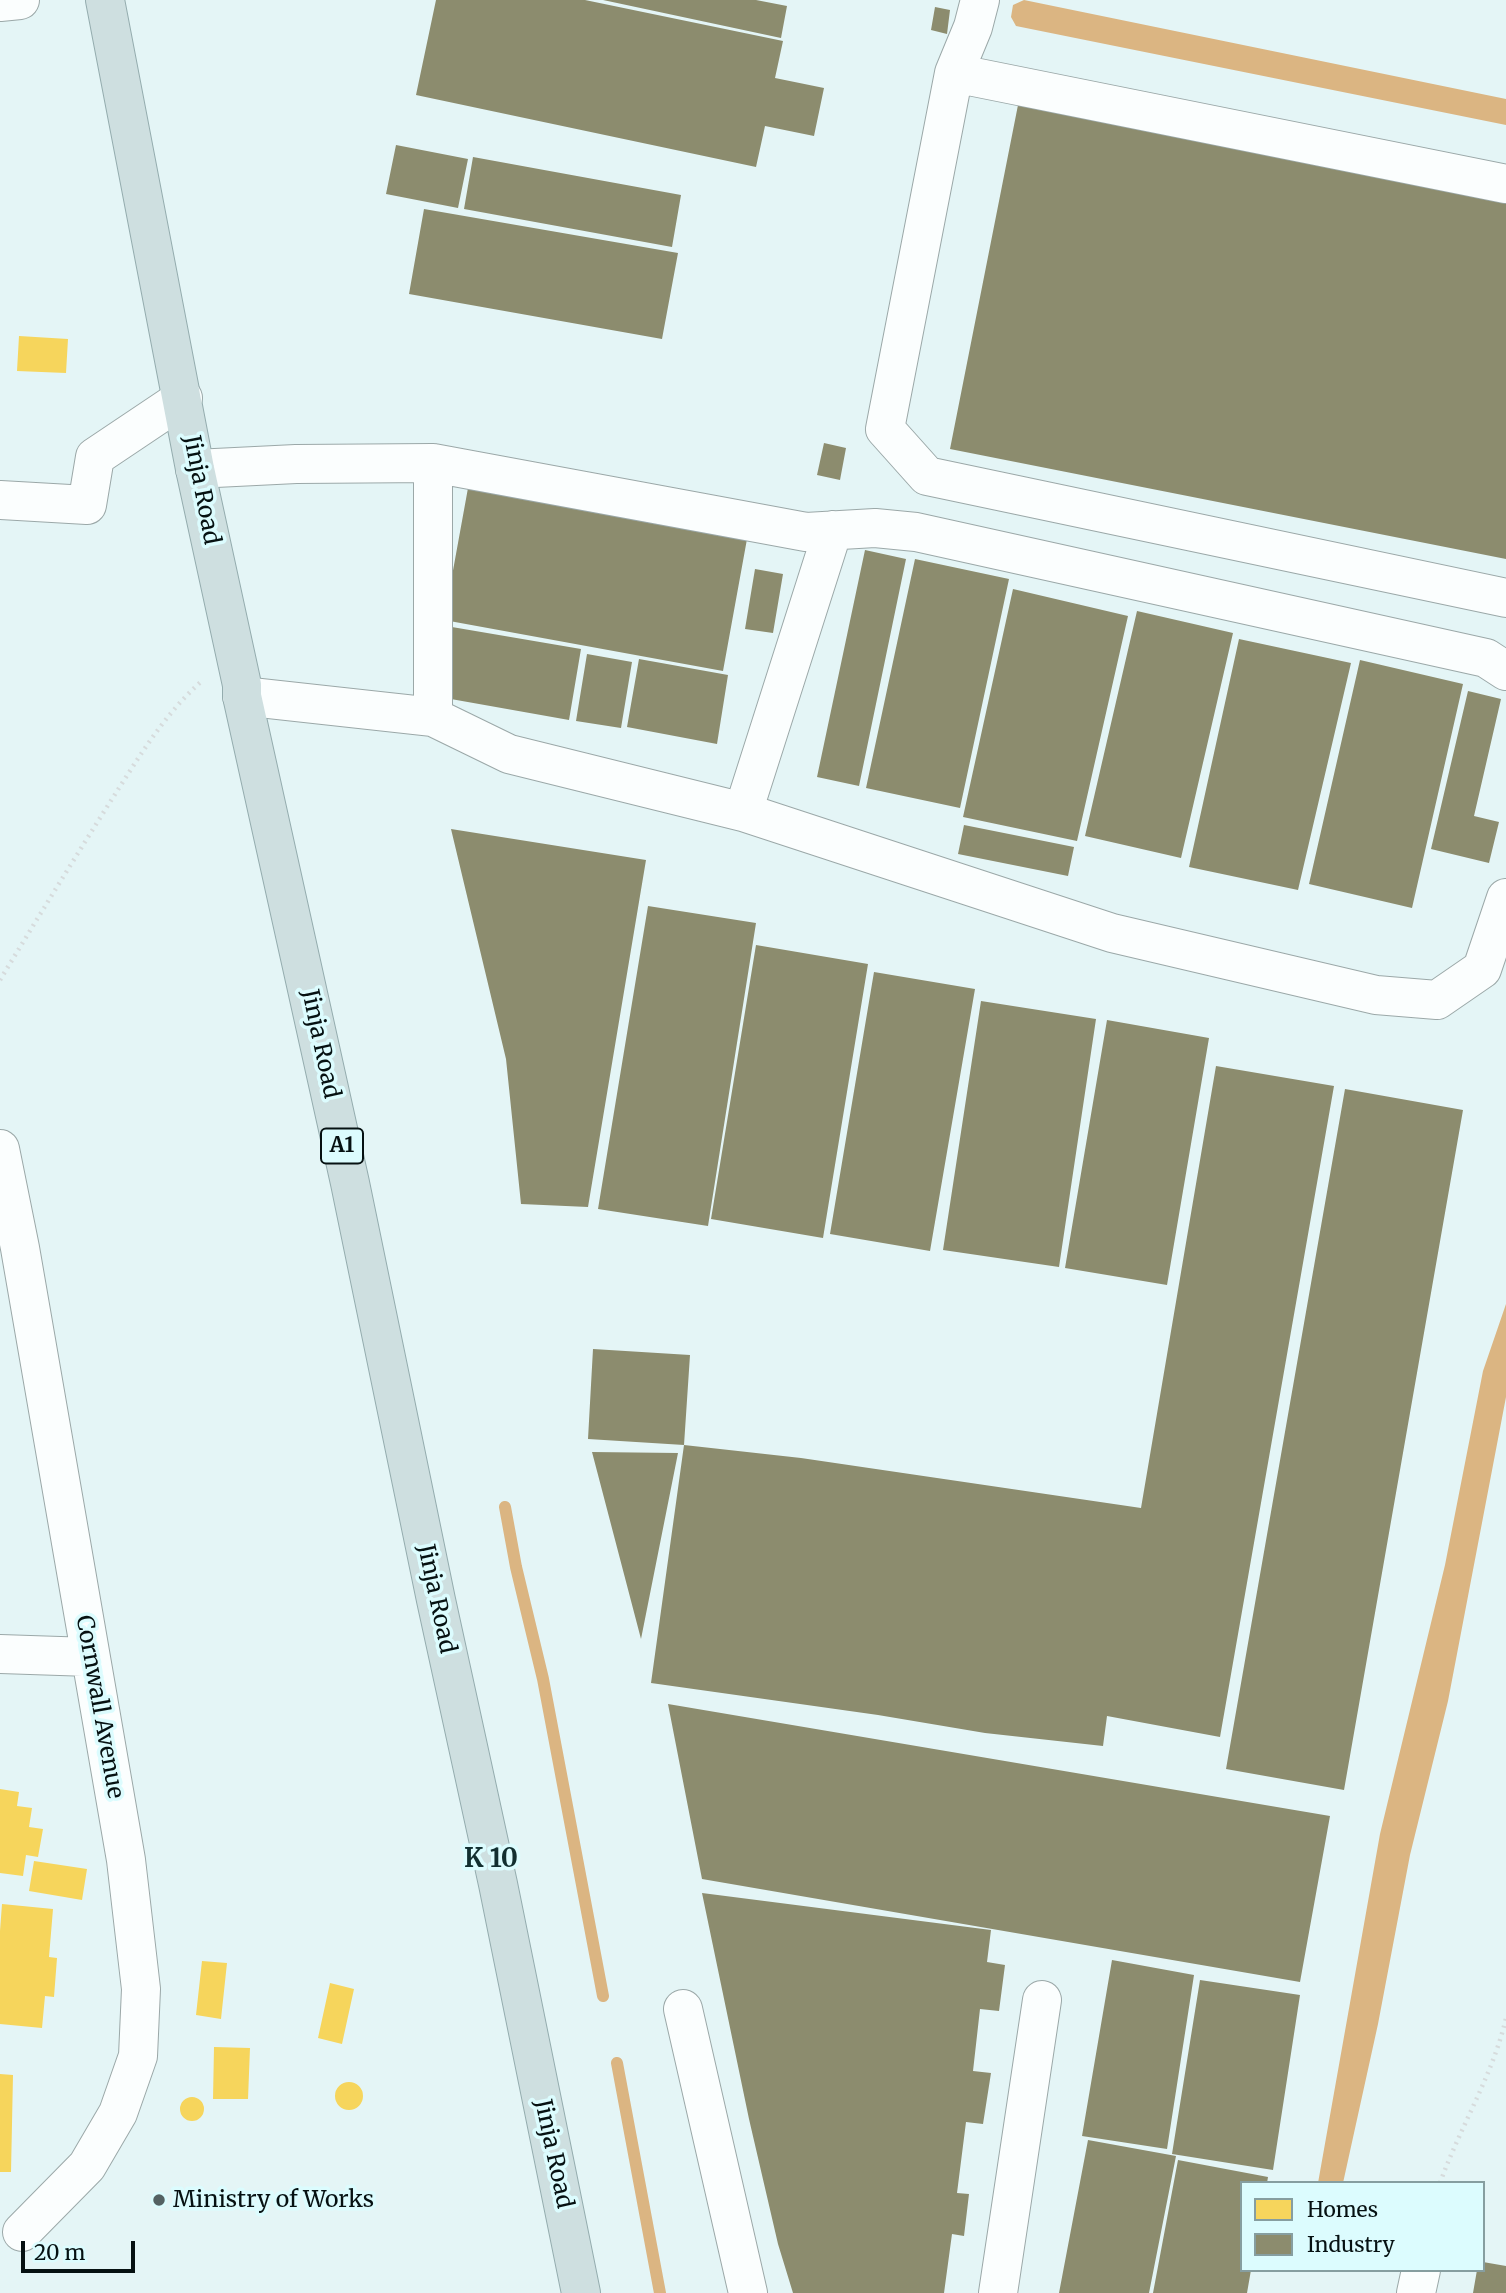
<!DOCTYPE html>
<html>
<head>
<meta charset="utf-8">
<style>
  body { margin:0 }
  #map { position:relative; width:1506px; height:2293px; overflow:hidden; background:#e4f5f6; font-family:Merriweather,serif }
  canvas { display:block }
  .legend { position:absolute; left:1240px; top:2181px; width:245px; height:91px; box-sizing:border-box; background:#dcfcfe; border:2px solid #869ea0; margin:0; padding:9px 12px; list-style:none; font-size:21px; color:#061112 }
  .legend li { display:flex; align-items:center; gap:14px; height:35px }
  .legend b { width:35px; border:2px solid #869ea0 }
  .scale { position:absolute; left:21px; top:2241px; width:114px; height:32px; box-sizing:border-box; border:4px solid #061112; border-top:0; padding-left:9px; font-size:21px; line-height:24px; white-space:nowrap; color:#061112; -webkit-text-stroke:5px #dcfcfe; paint-order:stroke }
</style>
</head>
<body>
<div id="map">
<canvas width="1506" height="2293"></canvas>
<ul class="legend">
<li><b style="height:19px;background:#f6d55c"></b>Homes</li>
<li><b style="height:19px;background:#8c8c6e"></b>Industry</li>
</ul>
<div class="scale">20 m</div>
</div>
<script>
const g = document.querySelector('canvas').getContext('2d');
g.lineJoin = 'round';
function fillPath(path, color) { g.fillStyle = color; g.fill(path, 'evenodd'); }
function stroke(path, color, width, dash) { g.strokeStyle = color; g.lineWidth = width; g.lineCap = dash ? 'butt' : 'round'; g.setLineDash(dash || []); g.stroke(path); }
function write(font, color, halo, rows, align = 'center') {
  g.font = font + ' Merriweather,serif'; g.lineWidth = 7; g.setLineDash([]); g.textBaseline = 'middle'; g.strokeStyle = halo; g.fillStyle = color; for (const [text, x, y, turn = 0] of rows) {
    g.save(); g.translate(x, y); g.rotate((+turn || 0) * Math.PI / 180); g.textAlign = isNaN(turn) ? turn : align; if (halo) g.strokeText(text, 0, 0); g.fillText(text, 0, 0); g.restore();
  }
}
const water = new Path2D(`
  M1024,0L1506,99V125L1016,26L1011,17L1013,5Z
  M1506,1304V1397L1448,1701L1410,1855L1378,2024L1343,2183H1318L1380,1834L1445,1565L1483,1371Z`);
const homes = new Path2D(`
  M19,336L68,339L66,373L17,371Z
  M0,1789L19,1792L17,1806L32,1808L29,1827L43,1829L38,1857L26,1855L23,1876L0,1873Z
  M34,1861L87,1869L82,1900L29,1891Z
  M2,1904L53,1909L49,1957L57,1958L54,1997L45,1996L42,2028L0,2024V1931Z
  M202,1961L227,1963L221,2019L196,2015Z
  M330,1983L354,1989L342,2044L318,2038Z
  M214,2047L250,2048L248,2099H213Z
  M0,2074L13,2075L11,2172H0Z
  M335 2096a14 14 0 1 1 28 0a14 14 0 1 1-28 0Z
  M180 2109a12 12 0 1 1 24 0a12 12 0 1 1-24 0Z`);
const industry = new Path2D(`
  M436,0H585L783,41L775,78L824,88L814,136L765,126L756,167L416,95Z
  M603,0H756L787,6L781,38Z
  M935,7L950,10L947,34L931,30Z
  M1018,105L1506,203V559L950,449Z
  M396,145L468,159L458,208L386,194Z
  M473,157L681,195L672,247L464,209Z
  M424,209L678,253L662,339L409,294Z
  M824,443L846,448L840,480L817,475Z
  M468,488L747,539L723,671L444,620Z
  M865,550L906,559L859,786L817,777Z
  M915,559L1009,579L960,808L866,788Z
  M755,569L783,574L773,633L745,629Z
  M1013,589L1128,616L1077,841L963,817Z
  M1137,611L1233,633L1181,858L1085,836Z
  M446,626L581,649L569,720L434,696Z
  M1239,639L1351,663L1298,890L1189,867Z
  M587,654L632,662L621,728L576,721Z
  M639,659L728,675L717,744L627,727Z
  M1360,660L1463,684L1412,908L1309,884Z
  M1468,691L1501,699L1474,816L1499,822L1489,863L1431,849Z
  M964,825L1074,847L1068,876L958,854Z
  M451,829L646,860L588,1207L521,1204L506,1059Z
  M648,906L756,923L708,1226L598,1209Z
  M756,945L868,964L823,1238L711,1219Z
  M874,972L975,989L930,1251L830,1234Z
  M981,1001L1096,1019L1059,1267L943,1250Z
  M1107,1020L1209,1038L1167,1285L1065,1268Z
  M1216,1066L1334,1086L1220,1737L1107,1716L1103,1746L985,1733L878,1715L651,1683L684,1445L588,1439L593,1349L690,1355L684,1445L801,1458L1141,1508Z
  M1345,1089L1463,1110L1344,1790L1226,1769Z
  M592,1452L678,1453L641,1639Z
  M668,1704L1330,1816L1300,1982L702,1879Z
  M702,1893L991,1930L987,1962L1005,1965L999,2011L980,2009L973,2071L991,2073L983,2124L966,2122L957,2193L969,2194L964,2236L952,2234L944,2293H793L778,2244L749,2119Z
  M1112,1960L1194,1975L1167,2149L1082,2136Z
  M1200,1980L1300,1995L1273,2170L1172,2154Z
  M1088,2140L1176,2156L1149,2293H1059Z
  M1178,2160L1268,2177L1267,2183H1242V2270H1251L1247,2293H1153Z
  M1483,2262L1506,2266V2293H1473L1477,2270H1483Z`);
const stream = new Path2D(`
  M505,1507L516,1567L543,1679L603,1996
  M617,2063L660,2293`);
const path = new Path2D(`
  M0,980C37,919 74,859 112,799C139,757 165,713 203,680
  M1440,2183C1460,2127 1493,2075 1506,2018`);
const minor = new Path2D(`
  M0,2L20,0
  M954,73L973,27L980,0
  M1506,184L954,73L885,429L927,476L1506,598
  M195,469L296,464L433,463
  M0,500L87,505L95,457L183,398
  M242,696L433,717L509,754L743,812L1112,933L1376,995L1437,1000L1482,969L1506,898
  M433,717V463L806,532L875,528L916,532L1486,658L1506,671
  M743,812L833,530
  M0,1149L20,1248L126,1860L141,1989L138,2056L118,2113L87,2166L22,2232
  M0,1654L90,1657
  M683,2009L748,2293
  M998,2293L1042,2000
  M1416,2293L1421,2270`);
const highway = new Path2D(`
  M105,0L195,469L242,685V696L350,1183L436,1600L498,1884L581,2293`);
const markers = [
  [159,2200,7,"#546162"]
];
const shields = [
  [342,1146,42]
];
const shieldNames = [
  ["A1",342,1146]
];
const streetNames = [
  ["Jinja Road",201,490,79],
  ["Jinja Road",320,1044,78],
  ["Jinja Road",436,1599,78],
  ["Cornwall Avenue",99,1707,80],
  ["Jinja Road",553,2154,78]
];
const poiNames = [
  ["Ministry of Works",173,2200]
];
const quarterNames = [
  ["K 10",491,1860]
];
fillPath(water, '#dbb582');
fillPath(homes, '#f6d55c');
fillPath(industry, '#8c8c6e');
stroke(stream, '#dbb582', 12);
stroke(minor, '#9ba8a8', 40);
stroke(highway, '#94acae', 40);
stroke(path, '#d6dbdc', 4.5, [2, 5]);
stroke(minor, '#fbfefe', 38);
stroke(highway, '#cedfe0', 38);
for (const [x, y, r, color] of markers) { const dot = new Path2D(); dot.arc(x, y, r, 0, 2 * Math.PI); g.fillStyle = color; g.fill(dot); stroke(dot, '#dcfcfe', 2.5); }
for (const [x, y, w] of shields) { const box = new Path2D(); box.roundRect(x - w / 2, y - 17.5, w, 35, 5); g.fillStyle = '#dcfcfe'; g.fill(box); stroke(box, '#061112', 2); }
write('bold 21px', '#061112', null, shieldNames);
write('23px', '#061112', '#dcfcfe', streetNames);
write('23px', '#061112', '#dcfcfe', poiNames, 'left');
write('bold 26px', '#122f30', '#dcfcfe', quarterNames);
</script>
</body>
</html>
